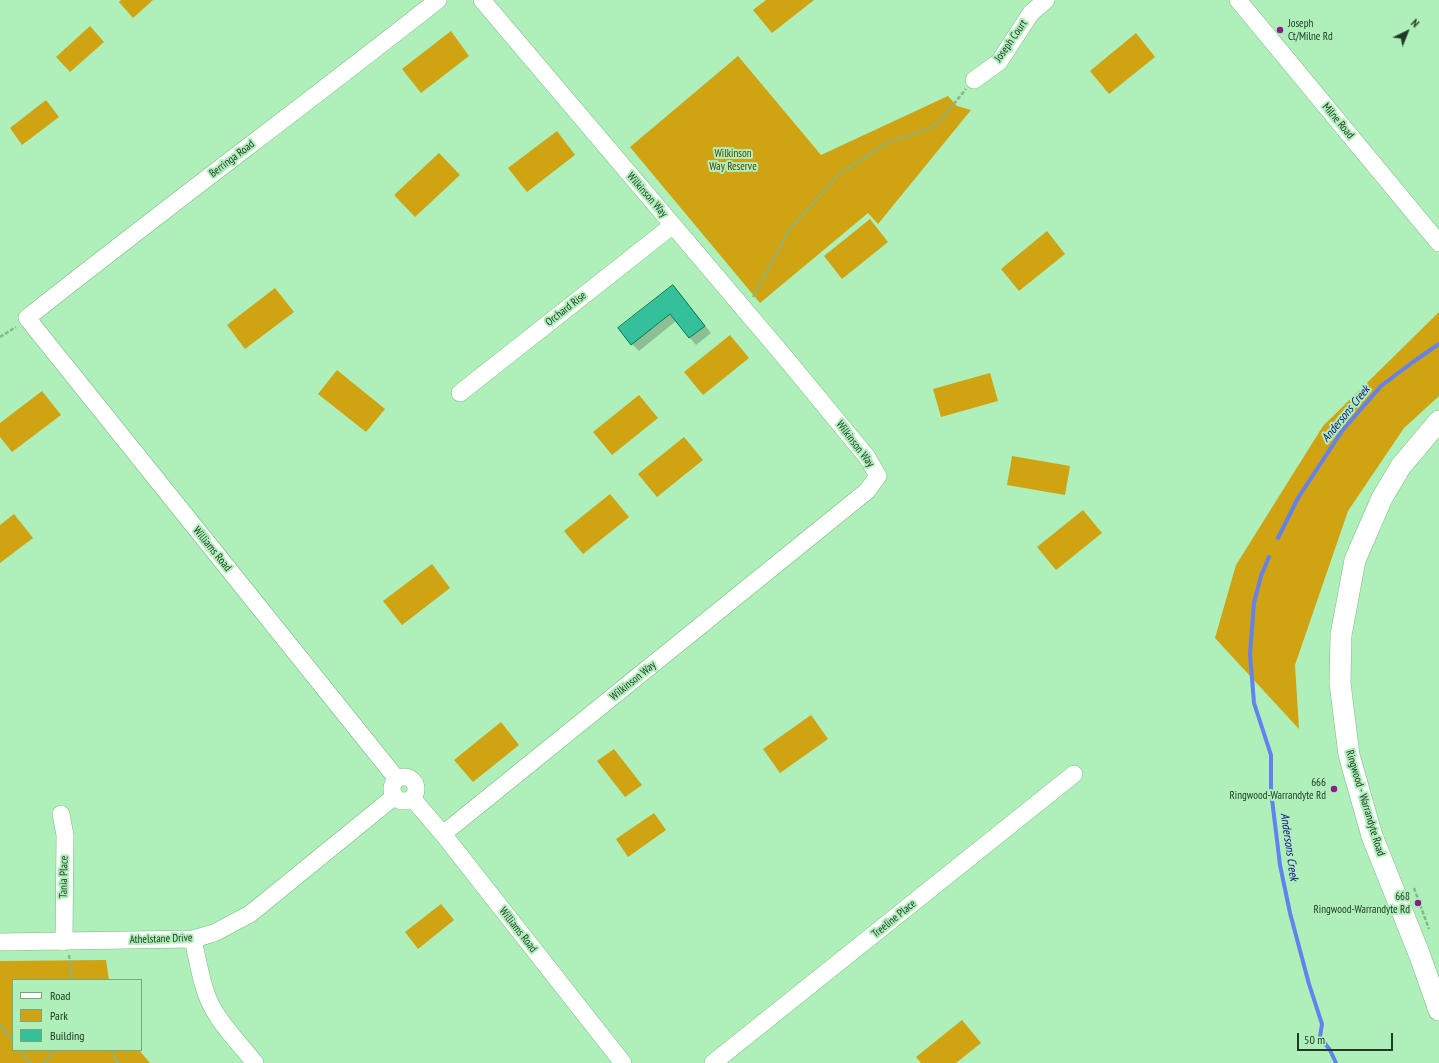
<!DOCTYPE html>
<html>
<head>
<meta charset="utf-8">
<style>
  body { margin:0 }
  #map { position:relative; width:1439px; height:1063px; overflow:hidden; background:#afefb9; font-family:"PT Sans Narrow",sans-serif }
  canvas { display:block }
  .legend { position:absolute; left:12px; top:979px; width:130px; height:72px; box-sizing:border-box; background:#afefb9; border:1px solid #76a77e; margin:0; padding:5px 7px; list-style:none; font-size:12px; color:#203a25 }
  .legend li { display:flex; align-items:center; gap:8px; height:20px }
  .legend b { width:20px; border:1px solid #76a77e }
  .north { position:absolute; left:1387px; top:12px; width:40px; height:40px; -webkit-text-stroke:3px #afefb9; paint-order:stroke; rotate:43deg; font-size:11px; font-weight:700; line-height:16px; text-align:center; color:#203a25 }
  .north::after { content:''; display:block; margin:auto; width:14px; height:18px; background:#203a25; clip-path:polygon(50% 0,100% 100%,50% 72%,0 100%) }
  .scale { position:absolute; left:1297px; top:1033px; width:96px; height:18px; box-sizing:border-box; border:2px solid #203a25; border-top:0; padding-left:5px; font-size:12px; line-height:14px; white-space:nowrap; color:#203a25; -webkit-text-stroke:3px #afefb9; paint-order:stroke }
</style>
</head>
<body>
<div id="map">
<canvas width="1439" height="1063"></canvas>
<ul class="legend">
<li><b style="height:5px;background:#fff"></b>Road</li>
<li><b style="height:11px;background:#cfa311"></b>Park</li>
<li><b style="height:11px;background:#34c098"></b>Building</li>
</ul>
<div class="north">N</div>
<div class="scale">50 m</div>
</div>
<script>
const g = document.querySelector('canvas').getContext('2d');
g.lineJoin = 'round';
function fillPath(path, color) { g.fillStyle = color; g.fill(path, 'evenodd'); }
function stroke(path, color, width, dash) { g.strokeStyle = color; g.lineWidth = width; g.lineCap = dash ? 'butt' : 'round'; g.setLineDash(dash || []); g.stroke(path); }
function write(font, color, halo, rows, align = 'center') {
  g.font = font + ' "PT Sans Narrow",sans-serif'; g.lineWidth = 4; g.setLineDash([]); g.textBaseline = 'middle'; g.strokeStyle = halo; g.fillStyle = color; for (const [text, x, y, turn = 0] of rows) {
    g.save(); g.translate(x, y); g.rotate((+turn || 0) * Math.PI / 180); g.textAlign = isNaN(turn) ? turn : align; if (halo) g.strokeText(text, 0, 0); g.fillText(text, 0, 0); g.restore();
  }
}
const green = new Path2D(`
  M121,0H153L133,18L119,2Z
  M766,0H814L772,33L753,10Z
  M90,26L104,42L70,72L56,57Z
  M451,31L469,56L421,93L402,69Z
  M1136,33L1155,57L1109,94L1090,71Z
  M738,56L821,155L948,96L957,106L971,110L878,224L868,213L760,303L630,147Z
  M46,100L59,117L22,145L10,128Z
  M557,131L575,155L527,192L508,168Z
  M439,153L460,175L415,217L394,195Z
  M870,219L888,242L842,279L824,256Z
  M1047,231L1065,254L1019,291L1001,269Z
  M275,288L294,312L245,349L227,325Z
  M1439,312V396L1404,428L1348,511L1295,665L1299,729L1215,638L1236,565L1323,426Z
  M730,335L749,358L703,395L684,372Z
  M337,370L385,409L366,432L318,394Z
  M990,373L998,401L941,417L933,389Z
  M42,391L61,415L12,452L0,437V423Z
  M639,395L658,418L612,455L593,432Z
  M684,437L703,460L657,497L638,474Z
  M1012,456L1070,466L1065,495L1007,485Z
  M610,494L629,517L583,554L564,531Z
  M1083,510L1102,533L1056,570L1037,547Z
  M14,514L33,538L0,563V525Z
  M432,564L450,588L402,625L383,601Z
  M811,715L828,739L780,773L763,749Z
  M501,722L519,745L473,782L454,760Z
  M614,749L642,785L625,797L597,761Z
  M654,813L666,830L628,857L616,839Z
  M441,904L454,920L418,949L405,932Z
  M106,960L109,980H13V1050H139L150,1063H0V961Z
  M962,1020L981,1043L956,1063H921L916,1057Z`);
const shadow = new Path2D(`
  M673,286L711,333L696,345L676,321L639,351L632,344Z`);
const stream = new Path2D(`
  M1278,538L1298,498L1342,431L1381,386L1413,362L1439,344
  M1269,557L1261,576L1254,603L1250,654L1254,703L1271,755V791L1280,865L1290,913L1309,984L1322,1024L1320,1037L1330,1050L1336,1063`);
const building = new Path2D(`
  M673,285L705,326L689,338L670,314L631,345L618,328Z`);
const path = new Path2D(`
  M753,297L789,230L839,174L887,143L933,127L944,116L966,89
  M0,337L16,327
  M1414,888L1429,929
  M69,955L72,980
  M0,1025L13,1041
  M20,1050L30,1063
  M111,1050L118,1063
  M44,1063L54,1050`);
const minor = new Path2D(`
  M1238,0L1439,243
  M974,80L999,62L1031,13L1046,0
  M460,393L673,225
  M392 789a12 12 0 1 1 24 0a12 12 0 1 1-24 0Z
  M397,779L27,318C163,210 302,107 438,0
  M412,798L443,834L623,1063
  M61,814L65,835L64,942
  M443,834L867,491L878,476L867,457L783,355L482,0
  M193,939C197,957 200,976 206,993C215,1020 238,1041 255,1063
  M0,942L193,939L214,933L250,914L395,796
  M713,1063L1074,774`);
const major = new Path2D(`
  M1439,421L1401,466L1382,498L1355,560L1341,635L1340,683L1349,755L1372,836L1420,956L1439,1010`);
const markers = [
  [1280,30,4,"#881f86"],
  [1334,789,4,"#881f86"],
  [1418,903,4,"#881f86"]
];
const poiNames = [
  ["Joseph",1288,24,"left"],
  ["Ct/Milne Rd",1288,37,"left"],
  ["666",1326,783],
  ["Ringwood-Warrandyte Rd",1326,796],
  ["668",1410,897],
  ["Ringwood-Warrandyte Rd",1410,910]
];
const streetNames = [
  ["Joseph Court",1011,41,-55],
  ["Milne Road",1338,121,50],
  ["Berringa Road",232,159,-37],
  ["Wilkinson Way",647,195,49],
  ["Orchard Rise",566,309,-38],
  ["Wilkinson Way",855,444,53],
  ["Williams Road",212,549,51],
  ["Wilkinson Way",633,681,-39],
  ["Ringwood - Warrandyte Road",1365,803,73],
  ["Tania Place",64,877,-89],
  ["Treeline Place",894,919,-39],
  ["Williams Road",518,930,52],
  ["Athelstane Drive",161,939,-2]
];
const parkNames = [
  ["Wilkinson",733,154],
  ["Way Reserve",733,167]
];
const waterNames = [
  ["Andersons Creek",1346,414,-51],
  ["Andersons Creek",1289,847,82]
];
fillPath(green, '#cfa311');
fillPath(shadow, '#0003');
stroke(stream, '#6382ed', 4);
fillPath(building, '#34c098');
stroke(building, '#067458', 1);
stroke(minor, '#7ab885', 18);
stroke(major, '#7ab885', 22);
stroke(path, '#83b78c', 2.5, [4, 2]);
stroke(minor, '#fff', 17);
stroke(major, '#fff', 21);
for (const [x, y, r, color] of markers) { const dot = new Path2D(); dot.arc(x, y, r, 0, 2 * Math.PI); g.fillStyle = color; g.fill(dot); stroke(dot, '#afefb9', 1.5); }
write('11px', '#203a25', '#afefb9', poiNames, 'right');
write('11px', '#203a25', '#afefb9', streetNames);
write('11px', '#513e00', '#afefb9', parkNames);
write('italic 12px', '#13048d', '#afefb9', waterNames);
</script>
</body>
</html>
